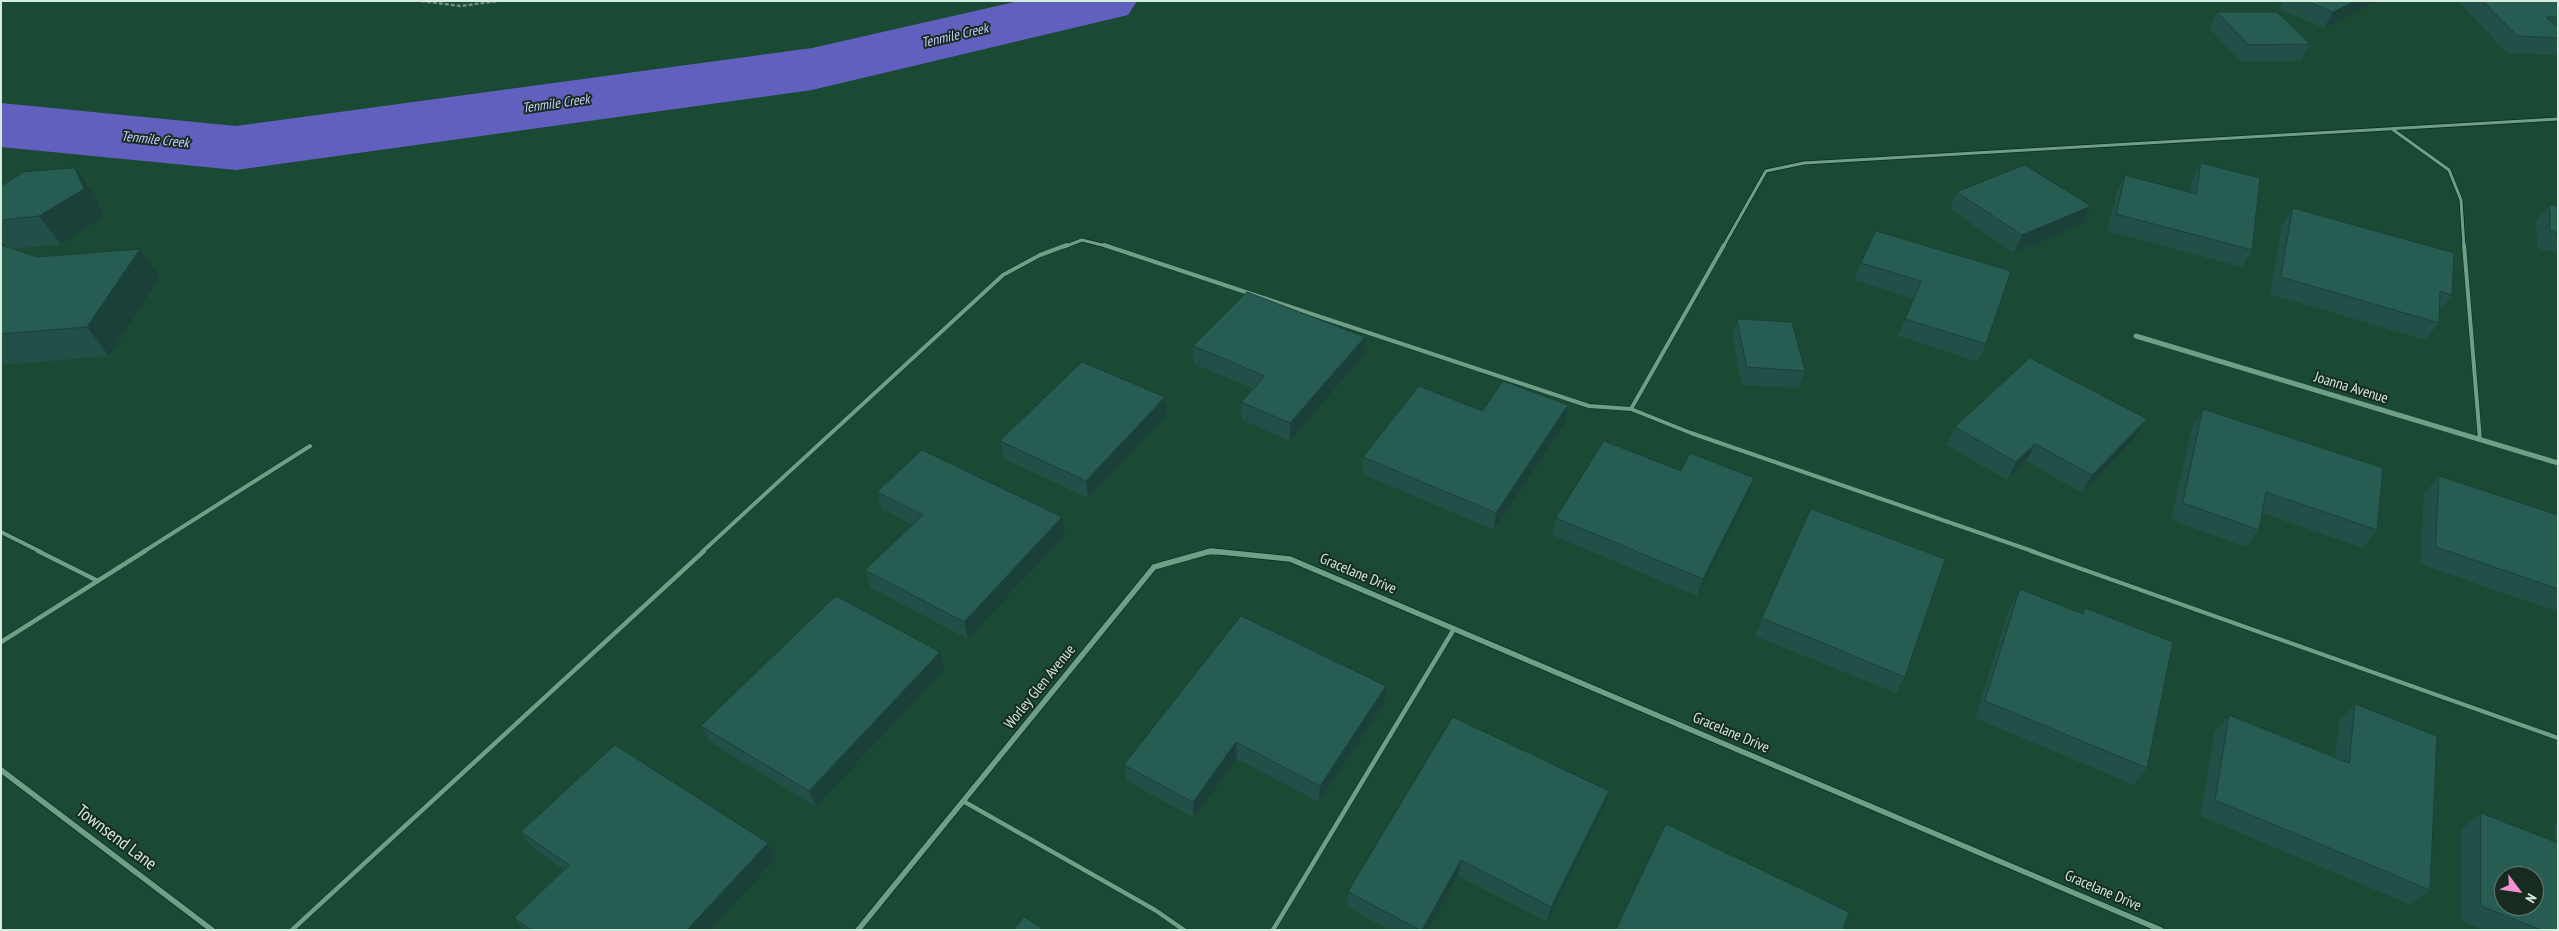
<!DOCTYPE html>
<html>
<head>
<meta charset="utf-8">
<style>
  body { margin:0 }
  #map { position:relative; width:2559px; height:931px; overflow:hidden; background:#1a4a34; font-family:"PT Sans Narrow",sans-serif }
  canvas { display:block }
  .frame { position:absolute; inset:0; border:2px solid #d3ecde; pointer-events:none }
  .north { position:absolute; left:2494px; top:866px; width:50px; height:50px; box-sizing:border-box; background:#172b21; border:1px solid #62786d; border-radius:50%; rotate:121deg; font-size:14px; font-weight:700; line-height:20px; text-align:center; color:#d3ecde }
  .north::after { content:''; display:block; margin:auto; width:18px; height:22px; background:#f591d2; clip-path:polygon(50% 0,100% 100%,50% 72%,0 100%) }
</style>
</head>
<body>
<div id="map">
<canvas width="2559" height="931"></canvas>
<div class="frame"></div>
<div class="north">N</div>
</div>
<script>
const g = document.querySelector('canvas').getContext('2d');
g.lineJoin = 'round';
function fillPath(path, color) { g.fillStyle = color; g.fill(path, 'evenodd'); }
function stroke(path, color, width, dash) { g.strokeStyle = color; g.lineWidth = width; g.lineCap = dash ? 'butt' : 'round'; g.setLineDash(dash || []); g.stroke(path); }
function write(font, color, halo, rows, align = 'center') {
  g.font = font + ' "PT Sans Narrow",sans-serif'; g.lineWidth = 4; g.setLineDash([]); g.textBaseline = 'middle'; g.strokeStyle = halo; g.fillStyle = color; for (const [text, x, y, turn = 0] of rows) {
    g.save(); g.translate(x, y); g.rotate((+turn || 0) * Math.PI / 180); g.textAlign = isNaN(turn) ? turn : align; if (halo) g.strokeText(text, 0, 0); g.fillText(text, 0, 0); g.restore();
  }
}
const river = new Path2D(`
  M1019,1H1137L1128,15L812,90L236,170L1,147V103L236,126L812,48Z`);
const path = new Path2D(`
  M421,1L460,6L499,1`);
const laneFar2 = new Path2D(`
  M2392,129L2449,170L2461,200L2464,247
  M1064,247L1082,240L1110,247
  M1723,247L1766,171L1804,163L2558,119`);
const laneFar1 = new Path2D(`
  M1104,245L1589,406L1631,409L1724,245
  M2464,245L2480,440
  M1631,409L1691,433L2035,552
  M1,532L41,552
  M143,552L310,446
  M702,552L1003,275L1040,255L1067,245`);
const lane = new Path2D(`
  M38,551L98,581
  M2031,551L2558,738
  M1,642L145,551
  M963,801L1155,910L1184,930
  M292,930L704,551
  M1273,930L1454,629`);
const streetFar1 = new Path2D(`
  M2136,336L2558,463
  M1207,552H1221`);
const street = new Path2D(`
  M1,770L212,930
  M858,930L1154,567L1211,551L1290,559L2161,930`);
const wall = new Path2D(`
  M2283,1H2377L2324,28L2279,9Z
  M2458,1H2558V54L2557,55L2507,53Z
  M2217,12L2310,44L2301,61H2240L2209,28Z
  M2201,163L2252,250L2242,267L2107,231L2117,192L2125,175L2190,192L2192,180Z
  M1,186L95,196L104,217L61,244L12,249L37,257L140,249L160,277L109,356L1,365Z
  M1957,192L2083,224L2014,253L1950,209Z
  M2550,204L2558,206V254L2537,248L2536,221Z
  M2293,208L2452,295L2439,312V323L2425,340L2270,294L2282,225Z
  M1876,231L1986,344L1978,362L1898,336L1914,299L1854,280L1861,263Z
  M1737,319L1805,371L1799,388L1742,385L1732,337Z
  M1193,346L1364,355L1290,441L1242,420L1241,402L1254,389L1194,364Z
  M1165,397L1167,415L1088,498L1004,459L1000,441Z
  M1568,405L1565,423L1494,530L1362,474L1363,457L1482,411Z
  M2203,409L2377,530L2363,548L2262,513L2259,530L2246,547L2171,520L2192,427Z
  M2147,419L2136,437L2082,493L2026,461L2007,480L1946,445L1955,427Z
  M1681,471L1754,478L1748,495L1697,596L1552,535L1556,518Z
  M2439,476L2558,515V612L2420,564L2424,494Z
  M877,492L1065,535L968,639L871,588L865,570L913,525L882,509Z
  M2020,589L2082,613L2085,608L2147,768L2134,785L1975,718L2010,607Z
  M1762,618L1905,677L1896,693L1755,636Z
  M940,652L945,669L816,807L710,742L701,726Z
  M1384,703L1319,802L1237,759L1194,818L1127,781L1124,765Z
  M2355,704L2430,890L2411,905L2200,816L2215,732L2229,715L2335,757L2339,721Z
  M1604,807L1547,922L1458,876L1428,930H1389L1347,907L1348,892Z
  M2481,813L2555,842L2554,825L2558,823V930H2483L2462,921V829Z
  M521,832L776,859L710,930H524L514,918L564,870L533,848Z`);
const shadedWall = new Path2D(`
  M2355,1H2377L2324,28L2333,12Z
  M75,168L95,196L104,217L61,244L39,216Z
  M2091,206L2083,224L2014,253L2022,235Z
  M1,241L8,249L1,253Z
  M140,249L160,277L109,356L87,327Z
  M1365,337L1364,355L1290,441V423Z
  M1165,397L1167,415L1088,498L1086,481Z
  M1568,405L1565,423L1494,530L1496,513Z
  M2147,419L2136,437L2082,493L2092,475Z
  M2035,444L2026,461L2007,480L2016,462Z
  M1754,478L1748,495L1697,596L1703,579Z
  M1062,517L1065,535L968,639L964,622Z
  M940,652L945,669L816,807L809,791Z
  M1386,686L1384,703L1319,802L1320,786Z
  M1236,742L1237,759L1194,818L1193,802Z
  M1609,791L1604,807L1547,922L1551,907Z
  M768,843L776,859L710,930H687Z
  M1461,860L1458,876L1428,930H1422Z`);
const building = new Path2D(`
  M2307,1H2355L2333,12Z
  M2483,1H2558V17H2546L2558,28V38L2518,36Z
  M2217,12H2277L2310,44L2249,45Z
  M2201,163L2260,178L2252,250L2116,214L2125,175L2196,194Z
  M2025,165L2091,206L2022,235L1957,192Z
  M75,168L84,189L39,216L1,220V186L24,172Z
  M2550,204L2558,206V233L2550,231Z
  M2293,208L2454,253L2452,295L2440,291L2439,323L2281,277Z
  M1876,231L2011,271L1986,344L1905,319L1921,281L1861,263Z
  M1,245L37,257L140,249L87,327L1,334Z
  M1247,292L1365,337L1290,423L1241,402L1265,376L1193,346Z
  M1737,319L1792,322L1805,371L1747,367Z
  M2030,358L2147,419L2092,475L2035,444L2016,462L1955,427Z
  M1082,362L1165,397L1086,481L1000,441Z
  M1503,381L1568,405L1496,513L1363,457L1419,386L1482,411Z
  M2203,409L2383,468L2377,530L2266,492L2259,530L2183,503Z
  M1604,441L1681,471L1690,453L1754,478L1703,579L1556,518Z
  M922,450L1062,517L964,622L865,570L923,515L877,492Z
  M2439,476L2558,515V589L2436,547Z
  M1811,509L1945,559L1905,677L1762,618Z
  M2020,589L2083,614L2085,608L2173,642L2147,768L1985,701Z
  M836,596L940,652L809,791L701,726Z
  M1241,616L1386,686L1320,786L1236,742L1193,802L1124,765Z
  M2355,704L2437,736L2430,890L2215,800L2229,715L2349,763Z
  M1453,717L1609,791L1551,907L1461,860L1422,930H1420L1348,892Z
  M615,745L768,843L687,930H531L514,918L569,865L521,832Z
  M2481,813L2558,843V930H2541L2481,906ZM2504,876H2534V906H2504Z
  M1666,824L1849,912L1843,930H1616Z
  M1024,917L1045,930H1014Z`);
const farWaternames = [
  ["Tenmile Creek",955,36,-13],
  ["Tenmile Creek",556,104,-8],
  ["Tenmile Creek",155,140,6]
];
const streetNames = [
  ["Joanna Avenue",2351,388,17],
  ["Gracelane Drive",1358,574,23],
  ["Worley Glen Avenue",1040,687,-51],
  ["Gracelane Drive",1731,733,23],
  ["Gracelane Drive",2103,891,23]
];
const nearStreetnames = [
  ["Townsend Lane",116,838,37]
];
fillPath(river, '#6260be');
stroke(laneFar2, '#082e1e', 4.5);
stroke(laneFar1, '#082e1e', 5);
stroke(lane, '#082e1e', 5.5);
stroke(streetFar1, '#082e1e', 6);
stroke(street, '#082e1e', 7);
stroke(path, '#698f7c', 2.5, [4, 2]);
stroke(laneFar2, '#6f9f86', 3);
stroke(laneFar1, '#6f9f86', 4);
stroke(lane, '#6f9f86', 4.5);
stroke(streetFar1, '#6f9f86', 5);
stroke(street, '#6f9f86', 5.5);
fillPath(wall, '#224f47');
fillPath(shadedWall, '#1b403a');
fillPath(building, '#275c53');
stroke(building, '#1b403a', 1);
write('italic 14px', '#c8cbfe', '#172b21', farWaternames);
write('15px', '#d3ecde', '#172b21', streetNames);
write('18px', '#d3ecde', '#172b21', nearStreetnames);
</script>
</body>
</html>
